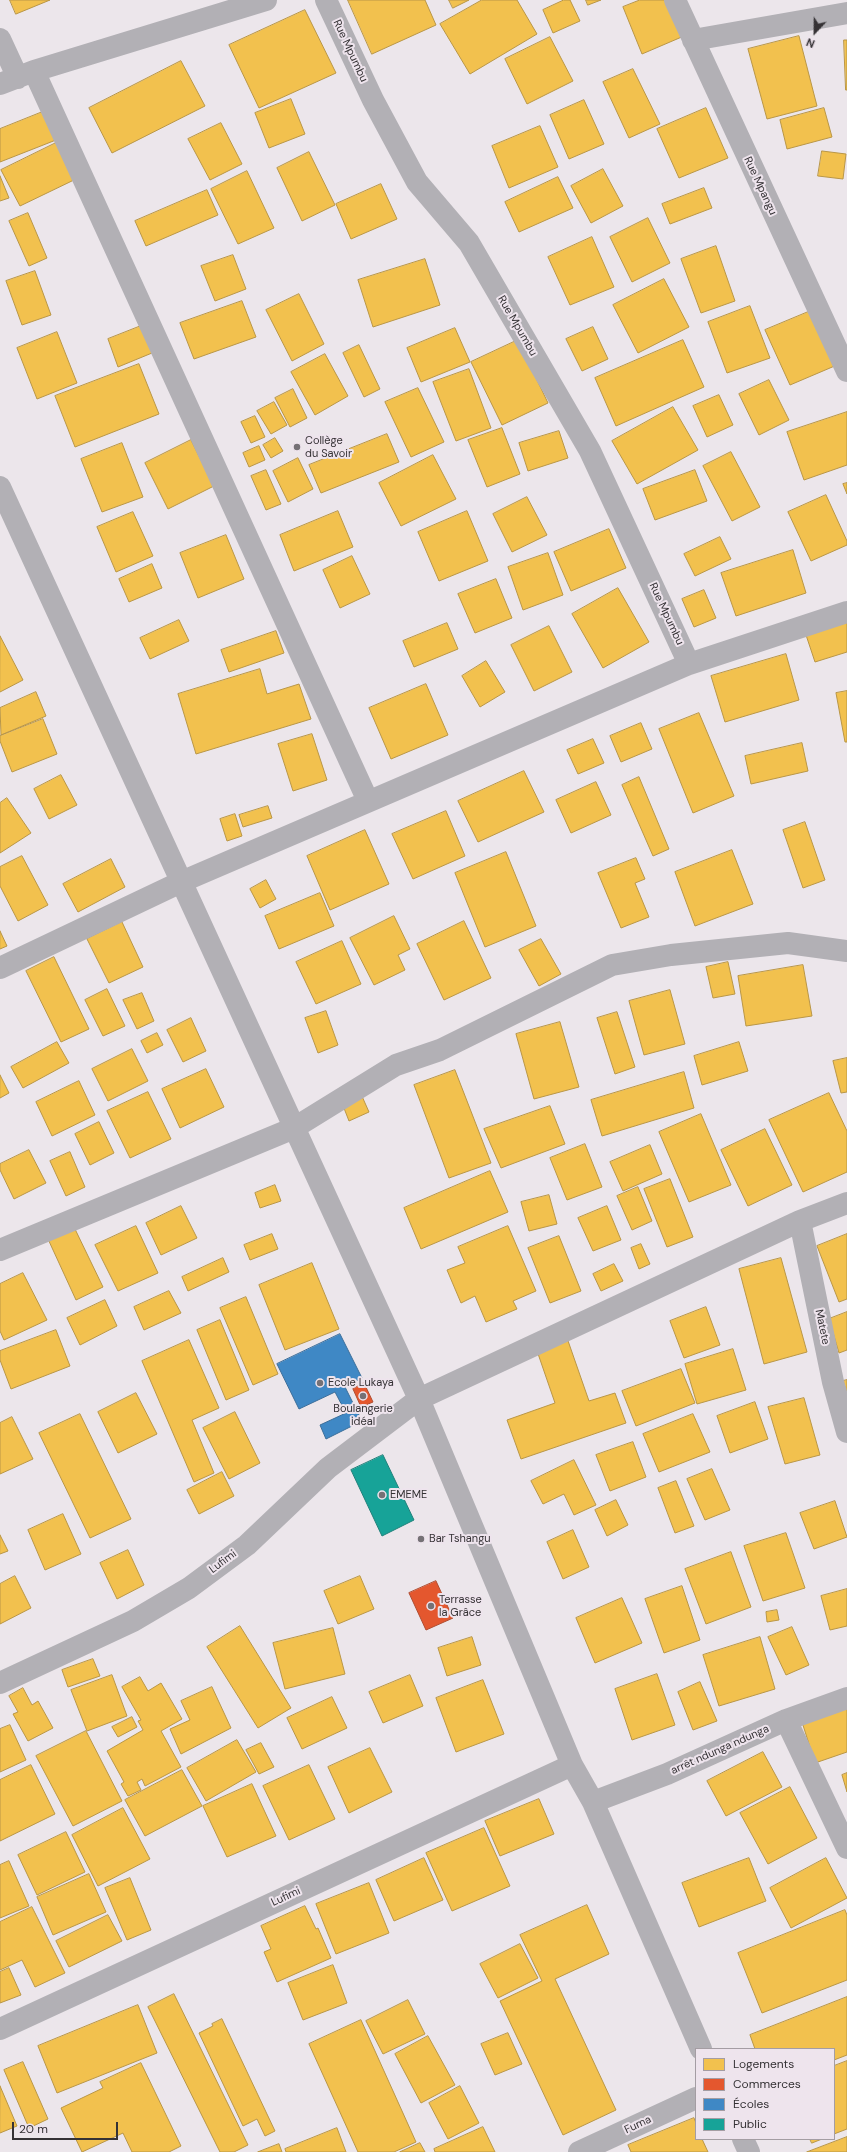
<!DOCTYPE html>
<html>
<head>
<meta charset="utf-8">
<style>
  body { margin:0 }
  #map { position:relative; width:847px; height:2152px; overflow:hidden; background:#ece6eb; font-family:"DM Sans",sans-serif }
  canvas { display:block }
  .legend { position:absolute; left:695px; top:2048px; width:140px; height:92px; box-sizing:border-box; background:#eee4ed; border:1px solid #a49da3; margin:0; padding:5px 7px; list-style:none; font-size:12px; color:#353235 }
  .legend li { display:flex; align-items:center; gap:8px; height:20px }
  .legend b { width:20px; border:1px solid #a49da3 }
  .north { position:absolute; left:795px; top:12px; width:40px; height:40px; -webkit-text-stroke:3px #eee4ed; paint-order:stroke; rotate:202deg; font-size:11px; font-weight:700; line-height:16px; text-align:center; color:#353235 }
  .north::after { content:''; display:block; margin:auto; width:14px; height:18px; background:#353235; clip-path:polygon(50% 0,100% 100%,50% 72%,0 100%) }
  .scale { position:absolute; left:12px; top:2122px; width:106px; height:18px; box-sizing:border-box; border:2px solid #353235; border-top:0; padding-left:5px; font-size:12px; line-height:14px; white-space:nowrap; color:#353235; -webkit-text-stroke:3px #eee4ed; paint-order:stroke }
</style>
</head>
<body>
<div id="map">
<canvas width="847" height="2152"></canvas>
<ul class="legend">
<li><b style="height:11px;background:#f2c14e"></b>Logements</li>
<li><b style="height:11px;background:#e4572e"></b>Commerces</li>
<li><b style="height:11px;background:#3f88c5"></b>Écoles</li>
<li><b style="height:11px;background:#17a398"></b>Public</li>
</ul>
<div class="north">N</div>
<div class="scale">20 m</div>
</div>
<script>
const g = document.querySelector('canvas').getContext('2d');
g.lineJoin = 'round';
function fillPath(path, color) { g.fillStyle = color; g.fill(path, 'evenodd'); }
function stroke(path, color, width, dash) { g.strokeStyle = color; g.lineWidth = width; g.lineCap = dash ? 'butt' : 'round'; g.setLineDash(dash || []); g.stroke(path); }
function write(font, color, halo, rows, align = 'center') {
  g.font = font + ' "DM Sans",sans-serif'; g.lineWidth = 4; g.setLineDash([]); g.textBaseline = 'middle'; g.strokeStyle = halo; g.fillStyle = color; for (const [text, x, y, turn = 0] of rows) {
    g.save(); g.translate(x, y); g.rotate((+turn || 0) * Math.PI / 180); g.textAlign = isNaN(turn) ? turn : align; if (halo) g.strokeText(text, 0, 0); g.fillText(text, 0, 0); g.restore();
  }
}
const homes = new Path2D(`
  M10,0H50L16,14Z
  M348,0H425L436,25L372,54Z
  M449,0H469L453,8Z
  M482,0H517L537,34L470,74L440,24Z
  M564,0H570L580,21L553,33L543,10Z
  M586,0H601L588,5Z
  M640,0H669L684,36L642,54L623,7Z
  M305,10L336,73L259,108L229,45Z
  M799,36L817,106L767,119L748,49Z
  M550,37L573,81L527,104L505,59Z
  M844,40H847V90H846Z
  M181,61L205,106L112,153L89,108Z
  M633,69L660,124L629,138L603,82Z
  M291,99L305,134L269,148L255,113Z
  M584,100L604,144L569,159L550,115Z
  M706,108L728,158L679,178L657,129Z
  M824,108L832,137L787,149L780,120Z
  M45,111L56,140L0,162V129Z
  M221,123L242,164L210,180L188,139Z
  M540,126L558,167L509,188L492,146Z
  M58,142L76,179L20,206L1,170Z
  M822,151L846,154L843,179L818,176Z
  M309,152L335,205L302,221L277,168Z
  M603,169L623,206L591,223L571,186Z
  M247,171L274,228L238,244L211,189Z
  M0,176L9,198L0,201Z
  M558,177L573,208L519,232L505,202Z
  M381,184L397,219L351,239L336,204Z
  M704,188L712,208L670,224L662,204Z
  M207,190L218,215L146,246L135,221Z
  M28,213L47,258L29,266L9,221Z
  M648,218L670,263L632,282L610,237Z
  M592,237L614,287L570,305L548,257Z
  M716,246L735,301L701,313L681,259Z
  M233,255L246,289L215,301L201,266Z
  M425,259L440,305L373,327L358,280Z
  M35,271L51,315L22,325L6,281Z
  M664,279L689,327L638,353L613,305Z
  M299,294L324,344L292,361L266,310Z
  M242,301L256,337L194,359L180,323Z
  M750,306L770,358L727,373L708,322Z
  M813,310L837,365L790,385L765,330Z
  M141,326L152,353L118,367L108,339Z
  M593,327L608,359L582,371L566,339Z
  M455,328L470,362L421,382L407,348Z
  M57,332L77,383L37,399L17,348Z
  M518,340L548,403L502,425L471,362Z
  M683,340L704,387L616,426L595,378Z
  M359,345L380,389L364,397L343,353Z
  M325,354L348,396L315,415L291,372Z
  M139,364L159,414L75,447L55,396Z
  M469,369L491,428L456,441L433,382Z
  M769,380L789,420L759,435L739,394Z
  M418,388L444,442L411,457L385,402Z
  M293,389L307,418L290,427L275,398Z
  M719,395L733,425L707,437L693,406Z
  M274,402L287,425L271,434L257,411Z
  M673,407L698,450L637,484L612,441Z
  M847,412V465L804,480L787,432Z
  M255,416L265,437L251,443L241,422Z
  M502,428L520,474L487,487L468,440Z
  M559,431L568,458L528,471L519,443Z
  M387,434L399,462L321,493L309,465Z
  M275,438L283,451L271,458L263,445Z
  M191,440L214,486L168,509L145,463Z
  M122,443L143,497L102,512L81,459Z
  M259,446L265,460L249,467L243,453Z
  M731,452L760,507L732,521L703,466Z
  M433,455L456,499L401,526L379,483Z
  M298,458L313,489L288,502L273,471Z
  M266,470L281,504L266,510L251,476Z
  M695,470L707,501L655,520L643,489Z
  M847,483V494L843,484Z
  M826,495L847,541V545L811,561L788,512Z
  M527,497L547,535L512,552L493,514Z
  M338,511L353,547L294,571L280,535Z
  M467,511L488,561L439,581L418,532Z
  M133,512L153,556L116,572L97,527Z
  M609,529L626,568L571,591L554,552Z
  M226,535L244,579L198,598L180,553Z
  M720,537L731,559L695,576L684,554Z
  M793,550L806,593L736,616L721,573Z
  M548,553L563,595L523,610L508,567Z
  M352,556L370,594L340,608L323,570Z
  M152,564L162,588L129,602L119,579Z
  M496,579L512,618L475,633L458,594Z
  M618,588L649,642L603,668L572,614Z
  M704,590L716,618L694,627L682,599Z
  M179,620L189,641L150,659L140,638Z
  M447,623L458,649L414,667L403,641Z
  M847,623V652L815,662L806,635Z
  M549,626L572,672L534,691L511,645Z
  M276,631L284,653L229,672L221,650Z
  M0,636L23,680L0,692Z
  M786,654L799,700L725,722L711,676Z
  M486,661L505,692L480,707L462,676Z
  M260,669L267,694L299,684L311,719L196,754L178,694Z
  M426,684L448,735L391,759L369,708Z
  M847,691V742H845L836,693Z
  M36,692L46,716L1,735L0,708Z
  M699,713L734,796L693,813L659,729Z
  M43,719L57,754L12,772L0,741V736Z
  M641,723L652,749L621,762L610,736Z
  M312,734L327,780L293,791L278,744Z
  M593,739L604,763L578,774L567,750Z
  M802,743L808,771L751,784L745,756Z
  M524,771L544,812L478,842L458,801Z
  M61,775L77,805L49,819L34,789Z
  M639,777L669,849L653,856L622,785Z
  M596,782L611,815L571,833L556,800Z
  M7,798L31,833L0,853V803Z
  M268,806L272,818L243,827L239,815Z
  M446,811L465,856L413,879L392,834Z
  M235,814L242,836L227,841L220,819Z
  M805,822L825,880L803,888L783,830Z
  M365,830L389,884L330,910L307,856Z
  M732,850L753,904L695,926L675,872Z
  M506,852L536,926L485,947L455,873Z
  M22,856L48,905L18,921L0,886V867Z
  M636,858L645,879L635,883L649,917L621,928L598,873Z
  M111,859L125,887L78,912L63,884Z
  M266,880L276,899L260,908L250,889Z
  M320,893L334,926L279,949L265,916Z
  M394,916L410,949L398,955L405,970L374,985L350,938Z
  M464,921L491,978L444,1000L417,944Z
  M122,922L143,967L109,983L87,939Z
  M0,931L7,946L0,949Z
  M541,939L561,974L539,986L519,950Z
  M342,941L361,984L316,1004L296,962Z
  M54,957L89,1029L61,1042L26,971Z
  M728,962L735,994L713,998L706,967Z
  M803,965L812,1016L746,1026L738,976Z
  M107,989L125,1026L103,1036L85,1000Z
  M670,990L685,1044L644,1055L629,1001Z
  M142,993L154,1021L137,1029L123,1000Z
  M326,1011L338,1045L318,1053L305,1018Z
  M617,1012L635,1067L615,1074L597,1018Z
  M191,1018L206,1051L183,1062L167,1030Z
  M560,1022L579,1087L534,1099L516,1034Z
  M157,1033L163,1045L147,1053L141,1041Z
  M57,1042L69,1063L23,1088L11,1067Z
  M739,1042L748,1071L702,1085L694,1056Z
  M132,1049L148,1081L108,1101L92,1069Z
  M847,1058V1092L841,1093L833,1061Z
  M206,1069L224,1107L180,1128L162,1089Z
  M455,1070L491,1163L449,1178L414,1085Z
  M684,1072L694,1108L602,1136L591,1100Z
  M0,1075L9,1093L0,1098Z
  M79,1081L95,1115L52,1136L36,1102Z
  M148,1092L171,1139L130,1158L107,1111Z
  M829,1093L847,1131V1172L803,1192L769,1120Z
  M361,1094L369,1112L349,1121L342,1103Z
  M550,1106L565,1144L501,1168L484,1129Z
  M701,1114L731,1185L689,1202L659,1132Z
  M99,1122L114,1153L90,1165L75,1134Z
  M765,1129L792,1185L748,1206L721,1150Z
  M585,1144L602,1187L567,1200L550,1158Z
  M650,1145L662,1174L623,1191L610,1162Z
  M29,1150L46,1183L14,1199L0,1170V1164Z
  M70,1152L85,1187L66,1196L50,1161Z
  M490,1171L508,1212L421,1249L404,1208Z
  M670,1179L693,1237L667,1247L644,1189Z
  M275,1185L281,1201L260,1208L255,1193Z
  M638,1187L652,1221L632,1230L617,1196Z
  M549,1195L557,1224L529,1231L521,1202Z
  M181,1206L197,1238L161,1255L146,1223Z
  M607,1206L621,1240L593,1251L578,1218Z
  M136,1226L158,1273L118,1291L95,1245Z
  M508,1226L536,1291L513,1301L517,1309L486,1322L475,1296L461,1303L447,1270L465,1263L458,1247Z
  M74,1227L103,1287L76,1300L48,1239Z
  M272,1234L278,1249L250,1260L244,1245Z
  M847,1234V1299L839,1302L817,1246Z
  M559,1236L581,1291L550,1303L528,1248Z
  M641,1244L650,1264L639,1269L631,1248Z
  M223,1258L229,1272L188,1291L182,1277Z
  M781,1258L807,1352L764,1364L739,1269Z
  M312,1263L339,1329L285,1350L259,1285Z
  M614,1264L623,1281L601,1291L593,1274Z
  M23,1273L47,1320L4,1340L0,1331V1284Z
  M169,1291L181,1313L144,1330L134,1307Z
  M246,1297L278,1374L253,1385L220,1308Z
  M105,1300L117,1326L80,1345L67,1318Z
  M706,1307L720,1345L684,1358L670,1321Z
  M847,1312V1350L839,1353L829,1319Z
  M220,1320L249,1390L226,1400L197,1330Z
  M56,1330L70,1366L11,1389L0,1360V1351Z
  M566,1335L589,1401L615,1393L626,1423L521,1459L507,1420L555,1403L535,1345Z
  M189,1340L219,1408L192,1420L214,1473L194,1482L142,1361Z
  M733,1349L746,1390L697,1404L685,1364Z
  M681,1369L695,1403L636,1426L622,1391Z
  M847,1380V1394L843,1381Z
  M136,1393L157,1434L118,1453L98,1412Z
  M804,1398L820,1455L785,1464L768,1407Z
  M755,1402L768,1439L730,1453L717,1416Z
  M235,1412L260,1463L229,1479L203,1428Z
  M80,1414L131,1519L90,1538L39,1433Z
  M693,1414L710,1452L659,1472L643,1434Z
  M12,1417L33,1459L0,1474V1423Z
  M633,1442L646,1477L610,1491L596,1455Z
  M574,1460L596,1505L574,1515L564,1494L543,1504L531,1481Z
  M712,1469L730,1510L705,1520L687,1479Z
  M222,1472L234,1496L199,1514L187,1490Z
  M676,1481L694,1526L675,1533L658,1488Z
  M616,1500L628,1525L607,1536L595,1510Z
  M835,1501L847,1537L814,1549L800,1513Z
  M63,1514L81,1554L45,1570L28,1530Z
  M573,1530L589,1567L563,1579L547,1542Z
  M786,1533L805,1588L763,1601L744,1546Z
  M0,1535L8,1551L0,1554Z
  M128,1550L144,1585L117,1599L100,1563Z
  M731,1552L751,1607L706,1624L685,1569Z
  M15,1576L31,1608L0,1624V1584Z
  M360,1576L374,1609L338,1624L324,1591Z
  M682,1586L700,1640L664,1653L645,1599Z
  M847,1589V1626L830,1630L821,1596Z
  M622,1598L642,1643L595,1663L576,1618Z
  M777,1610L779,1620L767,1622L766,1612Z
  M240,1626L291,1708L258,1728L207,1647Z
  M792,1627L809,1665L786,1675L768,1637Z
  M333,1628L345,1674L285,1689L273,1643Z
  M472,1637L481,1665L447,1676L438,1648Z
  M760,1637L775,1689L719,1706L703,1655Z
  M93,1659L100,1676L68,1687L62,1670Z
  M657,1674L675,1725L632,1740L615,1689Z
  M112,1675L127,1716L87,1731L71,1690Z
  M410,1675L423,1706L383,1723L369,1692Z
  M140,1677L148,1691L161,1683L182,1719L161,1731L181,1767L145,1786L142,1779L137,1782L141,1790L128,1796L121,1784L124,1782L107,1751L143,1730L138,1721L141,1720L122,1687Z
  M483,1680L504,1734L456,1752L436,1698Z
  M700,1682L717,1721L693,1730L678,1692Z
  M212,1687L231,1728L181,1754L170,1729L190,1720L181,1701Z
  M23,1688L32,1705L38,1701L53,1728L28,1741L13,1714L18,1712L9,1696Z
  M332,1697L347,1728L302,1749L287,1718Z
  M847,1708V1752L815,1763L802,1722Z
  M132,1717L137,1727L118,1737L112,1727Z
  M10,1725L26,1760L0,1772V1729Z
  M86,1731L122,1801L73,1826L36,1756Z
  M237,1740L256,1772L206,1801L187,1768Z
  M261,1743L274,1767L259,1774L246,1750Z
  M370,1748L392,1792L349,1813L328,1767Z
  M763,1752L782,1787L726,1816L707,1781Z
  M31,1765L55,1814L0,1841V1780Z
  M309,1765L335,1819L289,1840L263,1786Z
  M182,1770L202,1806L145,1836L125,1800Z
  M847,1773V1792L842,1775Z
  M252,1784L276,1836L227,1857L203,1806Z
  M790,1787L817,1838L768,1864L740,1813Z
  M539,1799L554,1834L500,1856L485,1821Z
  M123,1808L150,1859L98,1886L72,1835Z
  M484,1828L510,1886L452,1911L426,1853Z
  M66,1832L85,1872L37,1895L18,1855Z
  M424,1858L443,1900L394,1921L376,1880Z
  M749,1858L766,1901L699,1927L682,1883Z
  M826,1858L847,1898L791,1928L770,1888Z
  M9,1861L29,1906L0,1918V1865Z
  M89,1874L106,1912L53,1935L37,1897Z
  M130,1878L151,1930L127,1940L105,1888Z
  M369,1883L389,1933L336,1954L316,1904Z
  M587,1905L609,1954L555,1979L616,2110L563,2135L500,2001L542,1981L520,1935Z
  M305,1906L316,1929L318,1928L331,1958L277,1982L264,1952L271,1949L261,1926Z
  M32,1907L65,1973L35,1987L22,1960L0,1970V1922Z
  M845,1910L847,1915V1980L762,2013L738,1953Z
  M108,1915L122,1941L69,1967L56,1941Z
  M520,1944L538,1978L498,1998L480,1964Z
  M333,1965L347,2003L303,2020L288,1983Z
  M9,1968L21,1995L0,2003V1972Z
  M174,1994L248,2145L234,2152H220L148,2007Z
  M847,1997V2055L834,2060V2049H755L750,2035Z
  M408,2000L425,2034L383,2054L366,2021Z
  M138,2005L157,2053L57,2093L38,2046Z
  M222,2019L275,2131L265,2136L257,2119L243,2126L199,2033L213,2026L212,2024Z
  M361,2020L416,2142L394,2152H358L309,2044Z
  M508,2033L522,2064L495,2075L481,2044Z
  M428,2036L455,2085L421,2103L395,2054Z
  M847,2061V2129L834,2134V2066Z
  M23,2062L48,2119L29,2128L4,2070Z
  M141,2063L181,2146L169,2152H132L123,2133L82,2152L61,2108L103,2088L100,2082Z
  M0,2086L17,2126L0,2133Z
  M460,2086L479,2123L448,2139L429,2103Z
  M694,2118L696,2123V2139H702L708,2152H631L628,2145Z
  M483,2127L495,2152H435L434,2149Z
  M337,2128L346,2152H286L285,2149Z
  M847,2137V2152H807Z
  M810,2139H822L812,2143Z
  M420,2143L425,2152H400Z
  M279,2144L282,2152H258Z`);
const shops = new Path2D(`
  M364,1383L373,1402L361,1407L353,1389Z
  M436,1581L453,1618L426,1630L409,1593Z`);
const schools = new Path2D(`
  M340,1334L362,1378L345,1387L362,1421L326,1439L320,1425L346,1413L335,1392L299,1409L277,1364Z`);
const public = new Path2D(`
  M383,1455L414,1520L382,1536L351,1470Z`);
const minor = new Path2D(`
  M326,0L373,100L417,182L469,243L590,451L689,664
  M675,0L847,371
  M0,39L18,78
  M693,40L847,13
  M34,71L368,801
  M0,84L34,71L266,0
  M0,487L419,1399L572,1765L593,1802L701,2049
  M0,968L181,882L689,664L847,612
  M800,1221L833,1382L847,1432
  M0,1250L294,1128L396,1065L440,1050L612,965L671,955L788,943L847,951
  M0,1683L133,1621L189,1588L247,1545L328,1468L419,1399L800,1221L847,1203
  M786,1720L847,1848
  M593,1802L667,1774L786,1720L847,1698
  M0,2029L572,1765
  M743,2139L749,2152
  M579,2152L696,2098`);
const markers = [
  [297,447,4,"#757175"],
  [320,1383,4,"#757175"],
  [363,1396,4,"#757175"],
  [382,1495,4,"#757175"],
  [421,1539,4,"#757175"],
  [431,1606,4,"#757175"]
];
const streetNames = [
  ["Rue Mpumbu",350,51,65],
  ["Rue Mpangu",760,186,65],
  ["Rue Mpumbu",517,326,60],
  ["Rue Mpumbu",666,614,65],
  ["Matete",822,1327,78],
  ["Lufimi",223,1562,-37],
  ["arrêt ndunga ndunga",720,1750,-24],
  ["Lufimi",286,1897,-25],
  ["Fuma",638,2125,-25]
];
const poiNames = [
  ["Collège",305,441],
  ["du Savoir",305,454],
  ["Ecole Lukaya",328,1383],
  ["Boulangerie",363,1409,"center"],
  ["idéal",363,1422,"center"],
  ["EMEME",390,1495],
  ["Bar Tshangu",429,1539],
  ["Terrasse",439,1600],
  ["la Grâce",439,1613]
];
fillPath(homes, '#f2c14e');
stroke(homes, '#b99646', 1);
fillPath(shops, '#e4572e');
stroke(shops, '#b04c30', 1);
fillPath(schools, '#3f88c5');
stroke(schools, '#3c6e9a', 1);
fillPath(public, '#17a398');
stroke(public, '#20817a', 1);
stroke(minor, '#b2b0b5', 22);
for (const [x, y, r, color] of markers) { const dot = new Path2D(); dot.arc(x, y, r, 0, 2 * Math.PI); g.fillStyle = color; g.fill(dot); stroke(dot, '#eee4ed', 1.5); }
write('11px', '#353235', '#eee4ed', streetNames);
write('11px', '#353235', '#eee4ed', poiNames, 'left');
</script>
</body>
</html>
